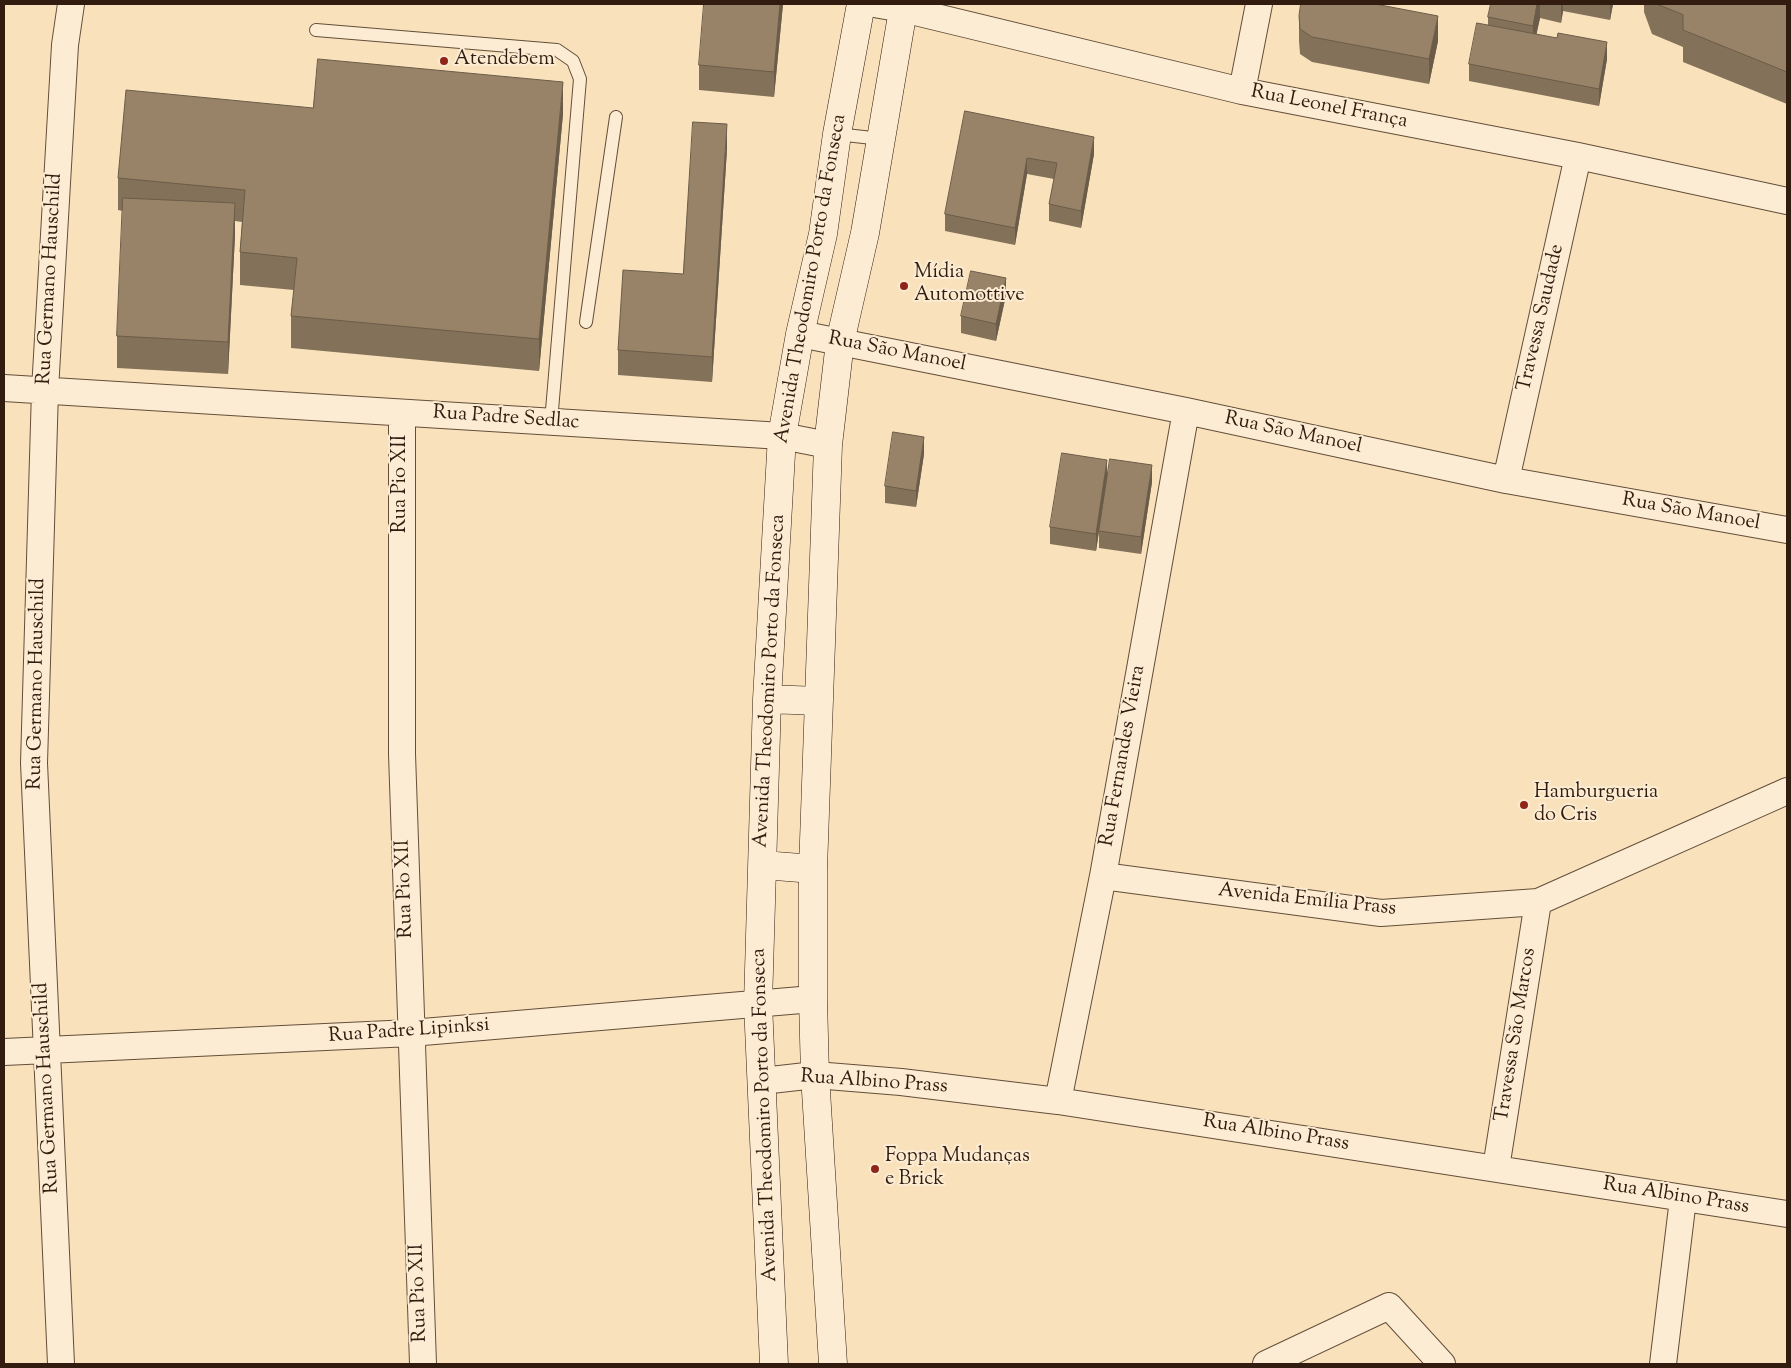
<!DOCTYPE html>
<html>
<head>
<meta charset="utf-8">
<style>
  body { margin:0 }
  #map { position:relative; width:1791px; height:1368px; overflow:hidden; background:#f9e2bb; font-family:"Sorts Mill Goudy",serif }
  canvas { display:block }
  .frame { position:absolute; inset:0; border:5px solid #321c0f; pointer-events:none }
</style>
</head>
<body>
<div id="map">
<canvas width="1791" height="1368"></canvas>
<div class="frame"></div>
</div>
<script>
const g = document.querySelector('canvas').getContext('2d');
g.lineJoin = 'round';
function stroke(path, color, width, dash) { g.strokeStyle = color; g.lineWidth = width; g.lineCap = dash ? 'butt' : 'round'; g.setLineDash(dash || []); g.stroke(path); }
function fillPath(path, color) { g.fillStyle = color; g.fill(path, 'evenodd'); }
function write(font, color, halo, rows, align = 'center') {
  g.font = font + ' "Sorts Mill Goudy",serif'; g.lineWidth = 4; g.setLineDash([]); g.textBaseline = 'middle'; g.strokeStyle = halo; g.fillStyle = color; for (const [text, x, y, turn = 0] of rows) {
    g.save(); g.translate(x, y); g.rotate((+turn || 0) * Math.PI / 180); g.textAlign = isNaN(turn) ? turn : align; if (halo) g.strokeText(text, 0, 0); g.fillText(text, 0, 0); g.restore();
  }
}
const lane = new Path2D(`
  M316,30L557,50L573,61L580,79L551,422
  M837,134L881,139
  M586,322L616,117`);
const street = new Path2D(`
  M874,4L903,9L1242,91L1578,156L1787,201
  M1242,91L1259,4
  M800,334L1186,411L1506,480L1787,530
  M4,388L782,436L828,445
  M402,413V754L423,1364
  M1506,480L1578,156
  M1103,876L1381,913L1538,902L1787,791
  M4,1052L411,1033L813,999
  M762,1081L815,1075L901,1082L1058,1101L1787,1214
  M1058,1101L1103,876L1186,411
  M1496,1168L1538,902
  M61,1364L34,763L45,390L65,45L71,4
  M1266,1364L1389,1306L1442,1364
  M1663,1364L1683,1199`);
const secondary = new Path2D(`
  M767,699L819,701
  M763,865L813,869
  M774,1364L758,1004L767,699L782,436L800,334L823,234L837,134L861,4
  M833,1364L815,1075L813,999V869L828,445L840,342L865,233L904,4`);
const wall = new Path2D(`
  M783,4L774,97L699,90V65Z
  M1491,4H1613L1610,20L1563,11L1561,23L1540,18L1536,34L1607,59L1599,106L1469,81V64L1488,25V17Z
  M1644,4H1787V104L1683,62V47L1652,34L1644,12Z
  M1299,16L1438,41L1429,84L1312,62L1300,54L1299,41Z
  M313,108L563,114L539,371L291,348V316L294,290L240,285V252L242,222L235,221V235L228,374L117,368V336L123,211L118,210V178Z
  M965,111L1094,154L1081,228L1049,221V204L1054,179L1027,174L1015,245L945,231V214Z
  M727,149L712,382L618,375V350L683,274Z
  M1006,295L996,341L961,333V316Z
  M924,454L916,507L885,503V486Z
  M1107,474L1152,482L1141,554L1099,548V531L1101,518L1096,551L1050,544V527Z`);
const shadedWall = new Path2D(`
  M780,4H783L774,97V72Z
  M1537,4H1540V18L1533,51V26Z
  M1561,4H1563V11L1561,23Z
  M1610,4H1613L1610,20Z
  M1438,16V41L1429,84V59Z
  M1607,42V59L1599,106V89Z
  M563,82V114L539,371V339Z
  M727,124V149L712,382V357Z
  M1094,137V154L1081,228V211Z
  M1027,158V174L1015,245V228Z
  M235,203V235L228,374V342Z
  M1006,278V295L996,341V324Z
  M924,437V454L916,507V491Z
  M1107,460V477L1096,551V534Z
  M1152,465V482L1141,554V537Z`);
const building = new Path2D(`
  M704,4H780L774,72L699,65Z
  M1301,4H1375L1438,16L1429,59L1312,37L1300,29L1299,16Z
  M1491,4H1537L1533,26L1488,17Z
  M1657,4H1787V72L1683,30V15Z
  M1477,23L1557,38L1558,33L1607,42L1599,89L1469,64Z
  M318,59L563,82L539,339L291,316L297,258L240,252L245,190L118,178L126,90L313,108Z
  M965,111L1094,137L1081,211L1049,204L1057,163L1027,158L1015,228L945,214Z
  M693,122L727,124L712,357L618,350L623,270L683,274Z
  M123,198L235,203L228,342L117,336Z
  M971,271L1006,278L996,324L961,316Z
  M893,432L924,437L916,491L885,486Z
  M1062,453L1107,460L1096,534L1050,527Z
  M1110,459L1152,465L1141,537L1099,531Z`);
const markers = [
  [444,61,5,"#8f2418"],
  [904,286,5,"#8f2418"],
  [1524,805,5,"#8f2418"],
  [875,1169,5,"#8f2418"]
];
const poiNames = [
  ["Atendebem",454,61],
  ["Mídia",914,274],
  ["Automottive",914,297],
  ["Hamburgueria",1534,794],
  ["do Cris",1534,817],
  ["Foppa Mudanças",885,1158],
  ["e Brick",885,1181]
];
const streetNames = [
  ["Rua Leonel França",1329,108,11],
  ["Rua Germano Hauschild",51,279,-87],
  ["Avenida Theodomiro Porto da Fonseca",812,279,-80],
  ["Travessa Saudade",1542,318,-77],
  ["Rua São Manoel",897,353,11],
  ["Rua Padre Sedlac",506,419,4],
  ["Rua São Manoel",1293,434,12],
  ["Rua Pio XII",402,484,-90],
  ["Rua São Manoel",1691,513,10],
  ["Avenida Theodomiro Porto da Fonseca",771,681,-87],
  ["Rua Germano Hauschild",38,684,-89],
  ["Rua Fernandes Vieira",1124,756,-80],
  ["Rua Pio XII",406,889,-92],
  ["Avenida Emília Prass",1307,901,6],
  ["Rua Padre Lipinksi",409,1032,-4],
  ["Travessa São Marcos",1517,1035,-81],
  ["Rua Albino Prass",874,1083,4],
  ["Rua Germano Hauschild",48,1088,-93],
  ["Avenida Theodomiro Porto da Fonseca",766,1115,-92],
  ["Rua Albino Prass",1276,1134,9],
  ["Rua Albino Prass",1676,1197,9],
  ["Rua Pio XII",420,1293,-92]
];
stroke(lane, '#644e3a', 14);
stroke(street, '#644e3a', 28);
stroke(secondary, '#321c0f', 29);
stroke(lane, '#fbecd3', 12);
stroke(street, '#fbecd3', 26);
stroke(secondary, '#fbecd3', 28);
fillPath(wall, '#847159');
fillPath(shadedWall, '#6b5c49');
fillPath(building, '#998368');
stroke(building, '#6b5c49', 1);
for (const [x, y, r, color] of markers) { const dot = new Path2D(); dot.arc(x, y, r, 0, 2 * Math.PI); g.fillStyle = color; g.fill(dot); stroke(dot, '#fbecd3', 2); }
write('20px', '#321c0f', '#fbecd3', poiNames, 'left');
write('20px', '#321c0f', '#fbecd3', streetNames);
</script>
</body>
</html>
